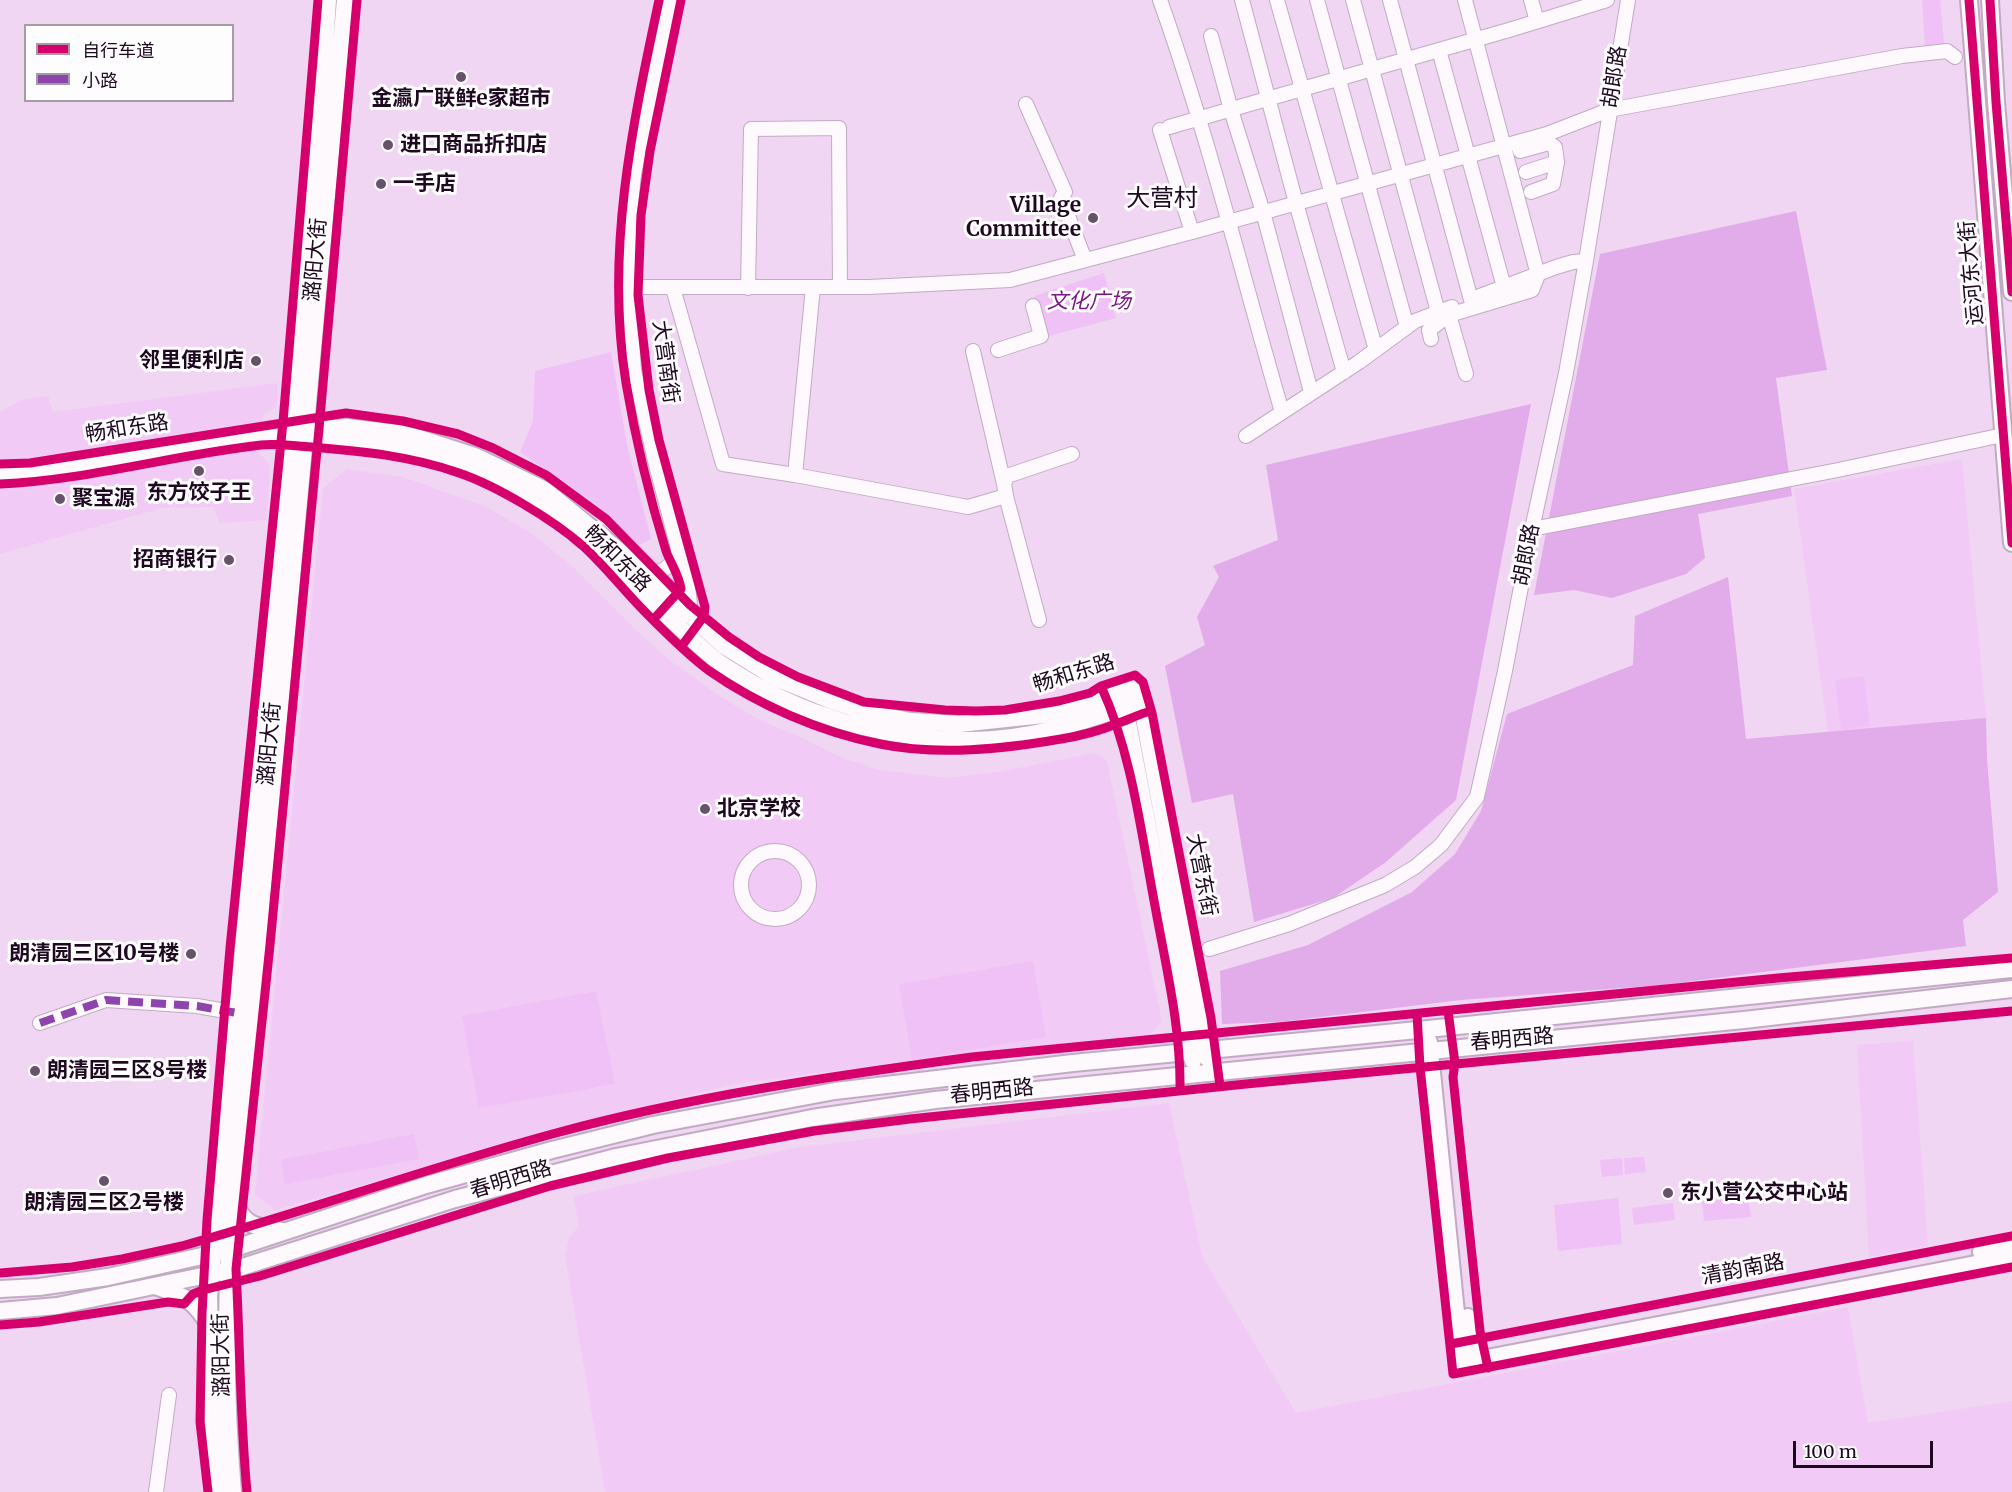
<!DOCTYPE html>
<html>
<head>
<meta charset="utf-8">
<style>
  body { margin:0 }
  #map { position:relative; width:2012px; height:1492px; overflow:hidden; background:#f0d6f3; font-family:Merriweather,"Noto Sans SC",serif }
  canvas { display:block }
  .legend { position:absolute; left:24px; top:24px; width:210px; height:78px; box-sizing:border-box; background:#fdfdfd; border:2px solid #a49ba5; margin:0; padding:8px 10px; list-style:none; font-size:18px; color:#1e0921 }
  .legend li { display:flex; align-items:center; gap:12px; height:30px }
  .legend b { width:30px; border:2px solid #a49ba5 }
  .scale { position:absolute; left:1793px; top:1441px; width:140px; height:27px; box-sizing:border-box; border:3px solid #1e0921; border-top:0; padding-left:8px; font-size:18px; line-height:21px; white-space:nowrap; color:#1e0921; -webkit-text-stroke:4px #fdfdfd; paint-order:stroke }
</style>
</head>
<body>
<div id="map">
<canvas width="2012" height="1492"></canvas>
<ul class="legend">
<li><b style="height:8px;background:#d6006c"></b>自行车道</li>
<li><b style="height:8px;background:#8e44ad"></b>小路</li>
</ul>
<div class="scale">100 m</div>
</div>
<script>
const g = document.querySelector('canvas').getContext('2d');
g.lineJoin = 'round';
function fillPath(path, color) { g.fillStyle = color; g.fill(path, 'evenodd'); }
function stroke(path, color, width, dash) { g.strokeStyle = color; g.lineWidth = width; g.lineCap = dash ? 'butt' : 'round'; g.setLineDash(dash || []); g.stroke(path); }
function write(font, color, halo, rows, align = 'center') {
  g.font = font + ' Merriweather,"Noto Sans SC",serif'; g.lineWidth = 6; g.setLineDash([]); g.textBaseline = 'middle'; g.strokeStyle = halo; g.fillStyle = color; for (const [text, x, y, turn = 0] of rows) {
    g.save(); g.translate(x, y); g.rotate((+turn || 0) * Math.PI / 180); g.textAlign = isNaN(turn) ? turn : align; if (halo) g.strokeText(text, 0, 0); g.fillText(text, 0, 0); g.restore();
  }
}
const built = new Path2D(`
  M277,383V406L263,415L259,453L270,465L267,520L219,523L214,507L162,508L0,554V412L21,400L48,396L53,412Z
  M1962,459L1986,718L1828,733L1794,489Z
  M347,469L403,477L487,507L534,535L574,568L640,634L672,662L718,695L756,718L800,737L838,756L880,770L948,778L1003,771L1095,753L1107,761L1162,1021L1150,1036L932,1058L735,1084L587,1121L275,1210L255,1194L323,488Z
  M1913,1041L1928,1246L1869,1257L1857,1045Z
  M1169,1103L1202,1256L1296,1413L1848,1307L1868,1423L2012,1401V1492H605L565,1255L569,1239L579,1225L573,1196L801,1147Z`);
const green = new Path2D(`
  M1922,0H1940L1944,44L1925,47Z
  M1104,273L1116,318L1045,337L1034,296Z
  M611,352L627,445L651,539L639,545L595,503L520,452L533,421L535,371Z
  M1864,676L1870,726L1841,730L1835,680Z
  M1033,961L1046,1037L912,1060L899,984Z
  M596,991L615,1084L479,1108L462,1016Z
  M414,1134L419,1159L285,1184L281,1160Z
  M1644,1157L1646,1172L1625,1174L1624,1158Z
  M1622,1158L1623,1175L1602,1177L1600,1160Z
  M1747,1186L1751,1217L1704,1221L1701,1191Z
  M1618,1198L1622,1244L1558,1251L1554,1205Z
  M1673,1203L1675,1220L1634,1225L1632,1208Z`);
const forest = new Path2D(`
  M1796,211L1827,370L1776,378L1792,496L1698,514L1705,558L1686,574L1612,598L1574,590L1534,595L1600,254Z
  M1531,404L1456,800L1386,862L1333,898L1254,922L1233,794L1192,803L1165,666L1205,645L1197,617L1219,577L1213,566L1278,540L1266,465Z
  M1728,577L1746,739L1986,718L1987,759L1998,892L1963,920L1966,946L1662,985L1461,1000L1279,1022L1222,1024L1220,971L1308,945L1412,892L1455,854L1481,811L1507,714L1633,665L1635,616Z`);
const minor = new Path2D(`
  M671,0L634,174L629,226V287L634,370L656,465L688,586L690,605L681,617
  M1160,0C1208,135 1242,274 1282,412
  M1242,0L1296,203L1344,372
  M1277,0L1376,350
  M1317,0L1407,327
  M1353,0L1438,312
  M1390,0L1471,300
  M1531,0L1537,21
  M1211,36L1231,110L1263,212L1311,392
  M1439,50L1504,287
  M1026,104L1065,192L1061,198L1085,260
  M1169,127L1509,30L1607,0
  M1160,130L1192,232
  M1520,151L1549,143L1547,136
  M1526,172L1557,162L1555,147L1549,143
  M1531,192L1553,184L1557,162
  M629,287H869L1010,280L1192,232L1547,134L1609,110L1902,56L1947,51L1955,57
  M673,288L723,464L795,475L968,507L1006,496L1004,484L1007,476L1072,454
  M748,288L751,129L839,128L840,287
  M1472,299L1556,267L1573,262L1586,261
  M1449,315L1466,374
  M1431,339L1429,330L1449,315L1532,290L1538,275L1465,0
  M998,350L1041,336L1033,306
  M973,351L1004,484
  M1246,436L1359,362L1415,321L1452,307
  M0,475L43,472L291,432
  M795,475L813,287
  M1006,496L1039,620
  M1532,529L1838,470L2003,435
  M644,573C663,574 671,567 679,551
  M741 885a34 34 0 1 1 68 0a34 34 0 1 1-68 0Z
  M1209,949L1289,924L1385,885L1415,867L1441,845L1477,797L1505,671L1532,529L1566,373L1586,261L1628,0
  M40,1023L106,1000L197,1006L237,1013
  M156,1492L169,1395`);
const major = new Path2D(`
  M1969,0L2012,543
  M1990,0L1996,102L2012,292
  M298,431L346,427L407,434L475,456L545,490L630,560L724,646L774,677L832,701L874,714L911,721L959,724L1044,715L1091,704L1138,686L1208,1059
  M308,438C367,443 427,448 481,472C574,512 638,593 712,657C720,664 730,669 739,675C813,721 906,745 993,739C1045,735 1092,719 1141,702
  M1123,697L1193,1061
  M1429,1042L1461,1363L2012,1257
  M233,1198C243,1226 254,1227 282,1231
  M1981,1252L2012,1245
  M155,1286C186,1297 192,1298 210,1326
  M0,1289L39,1287L108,1277L229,1250L426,1185L552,1150L653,1125L835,1091L1073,1063L1428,1029L2012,969
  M0,1311L57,1306L236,1269L455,1199L616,1157L812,1118L935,1100L1744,1020L2012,989
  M1468,1317L1473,1361
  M219,1492L213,1420L209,1297L234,1046L318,147L328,0
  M233,1492C223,1373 225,1253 240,1134C275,756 313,378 345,0`);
const quiet = new Path2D(`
  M40,1023L106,1000L197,1006L237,1013`);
const cycleway = new Path2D(`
  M1969,0L2012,543
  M1990,0L1996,102L2012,292
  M0,464L30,463L74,456L346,413L403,421L458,434L493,448L546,475L606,519L690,605L729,637L759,657L798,677L864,702L945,710L976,711L1005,710L1059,701L1090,693L1101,686L1135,675L1143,682L1152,713L1211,1018L1220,1086
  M0,484C88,480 173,455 261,445C277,443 294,446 311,447C361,451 411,456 459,473C497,486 552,519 583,546C608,569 628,596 652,619C670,637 688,655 708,670C758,705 820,732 880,744C939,756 1003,749 1061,739C1079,736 1099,731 1116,724C1128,720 1139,714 1151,711
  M653,620L681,589C679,575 671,564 666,551C650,499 635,436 626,383C605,254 632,126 659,0
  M681,647L704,616L705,607L659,440L649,390L638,295L641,215L650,151L681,0
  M1101,686C1132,754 1141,832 1155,906C1166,967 1181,1028 1180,1090
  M1448,1011L1455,1063L1453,1077L1480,1331L1488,1368
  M1417,1014L1420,1067L1453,1374L2012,1267
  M0,1273L72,1267L122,1259L182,1246C307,1211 430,1167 556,1133C692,1096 833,1076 972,1057L1778,978L2012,958
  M0,1325L39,1322L168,1302L184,1304L193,1294L203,1290L260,1276L550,1186L668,1158L814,1131L910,1119L1246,1084L2012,1011
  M1451,1344L2012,1236
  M208,1492L200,1422L202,1314L207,1220L230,948L283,422L318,0
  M247,1492C240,1418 240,1343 236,1269L270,945L319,429L357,0`);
const markers = [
  [461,77,6,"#68516a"],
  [388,145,6,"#68516a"],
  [381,184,6,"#68516a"],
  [1093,218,6,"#68516a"],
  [256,361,6,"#68516a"],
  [199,471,6,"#68516a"],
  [60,499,6,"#68516a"],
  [229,560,6,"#68516a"],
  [705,809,6,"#68516a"],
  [191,954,6,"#68516a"],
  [35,1071,6,"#68516a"],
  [104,1181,6,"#68516a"],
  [1668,1193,6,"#68516a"]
];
const streetNames = [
  ["胡郎路",1615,77,-81],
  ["潞阳大街",316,260,-85],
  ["运河东大街",1972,273,-95],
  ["大营南街",665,362,82],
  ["畅和东路",127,429,-9],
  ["胡郎路",1527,555,-79],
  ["畅和东路",617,559,45],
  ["畅和东路",1074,674,-17],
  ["潞阳大街",270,744,-85],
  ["大营东街",1201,875,79],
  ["春明西路",1512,1040,-5],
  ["春明西路",992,1092,-6],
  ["春明西路",511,1180,-17],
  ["清韵南路",1743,1270,-11],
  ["潞阳大街",222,1355,-91]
];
const poiNames = [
  ["金瀛广联鲜e家超市",461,99,"center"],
  ["进口商品折扣店",400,145],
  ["一手店",393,184],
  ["Village",1081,206,"right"],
  ["Committee",1081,230,"right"],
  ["邻里便利店",244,361,"right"],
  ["东方饺子王",199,493,"center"],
  ["聚宝源",72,499],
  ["招商银行",217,560,"right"],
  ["北京学校",717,809],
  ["朗清园三区10号楼",179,954,"right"],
  ["朗清园三区8号楼",47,1071],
  ["东小营公交中心站",1680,1193],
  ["朗清园三区2号楼",104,1203,"center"]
];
const parkNames = [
  ["文化广场",1089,302]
];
const quarterNames = [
  ["大营村",1162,199]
];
fillPath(built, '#f2caf6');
fillPath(green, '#f0c1f6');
fillPath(forest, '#e2abe9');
stroke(minor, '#c1abc3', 16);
stroke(major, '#c1abc3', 20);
stroke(minor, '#fdf9fd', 14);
stroke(major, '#fdf9fd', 16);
stroke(quiet, '#8e44ad', 8, [15, 8]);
stroke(cycleway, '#d6006c', 9);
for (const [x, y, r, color] of markers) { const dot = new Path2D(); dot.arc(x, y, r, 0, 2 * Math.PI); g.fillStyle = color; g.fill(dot); stroke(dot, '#fdfdfd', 2); }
write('21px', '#1e0921', '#fdfdfd', streetNames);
write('bold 21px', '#1e0921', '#fdfdfd', poiNames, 'left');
write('italic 21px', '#791785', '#fdfdfd', parkNames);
write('24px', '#1e0921', '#fdfdfd', quarterNames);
</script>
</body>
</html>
